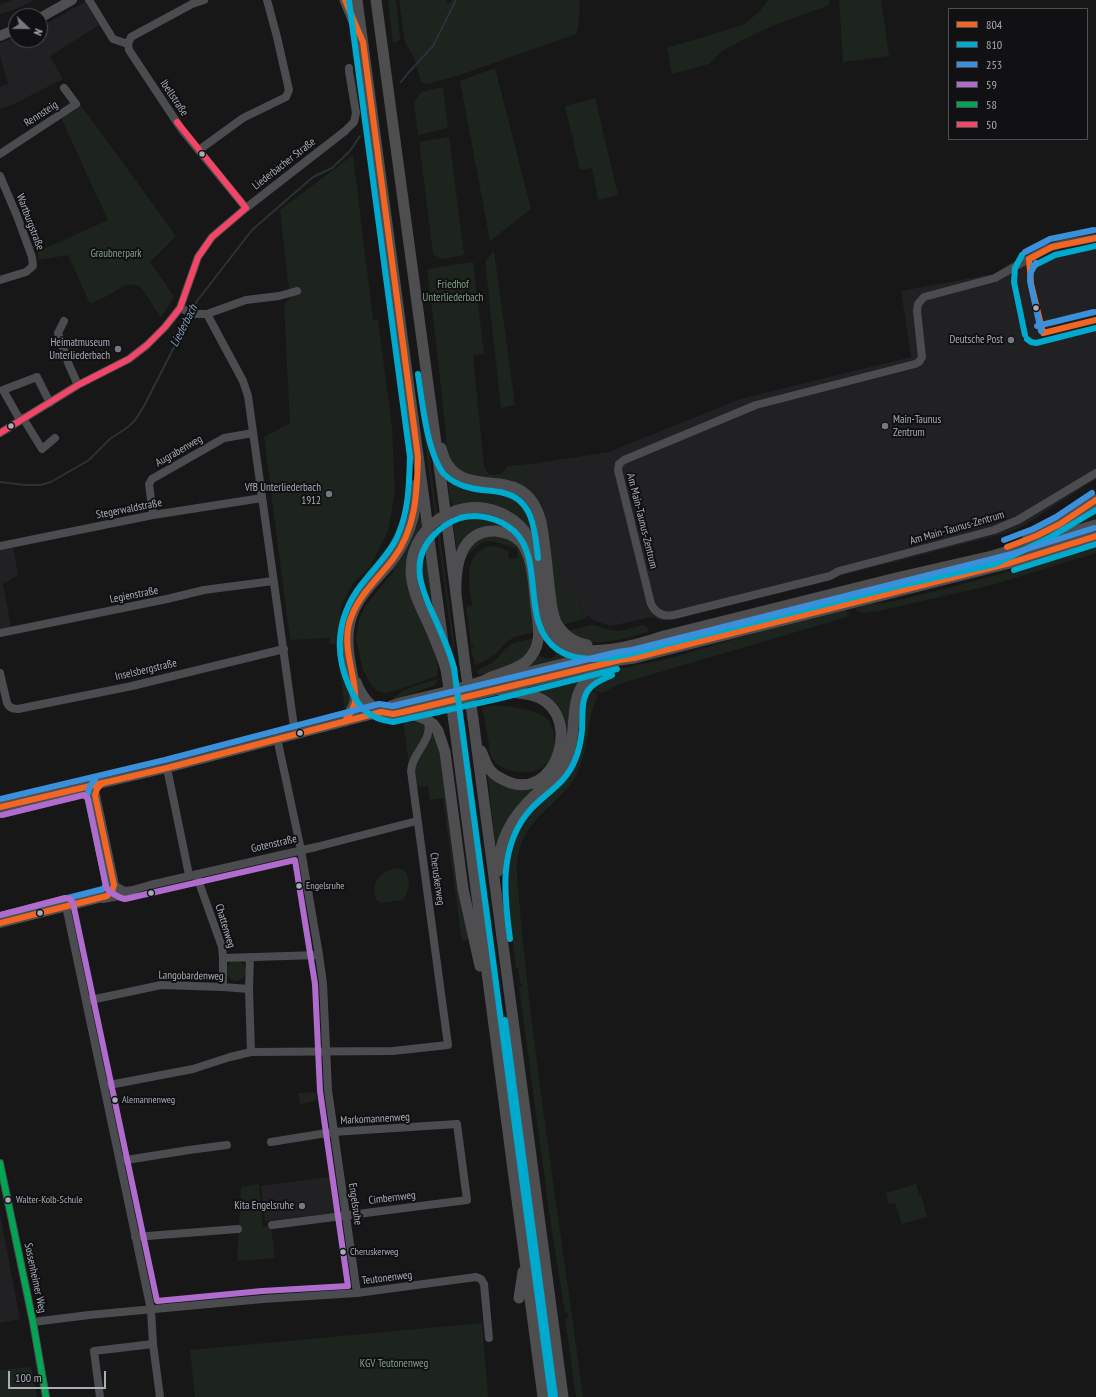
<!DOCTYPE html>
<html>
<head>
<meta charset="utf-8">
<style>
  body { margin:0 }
  #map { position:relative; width:1096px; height:1397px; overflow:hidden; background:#171717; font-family:"PT Sans Narrow",sans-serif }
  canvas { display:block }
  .legend { position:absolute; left:948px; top:8px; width:140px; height:132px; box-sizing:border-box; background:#111113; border:1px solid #4d4f55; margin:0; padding:5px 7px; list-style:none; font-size:12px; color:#a8adb8 }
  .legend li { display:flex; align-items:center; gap:8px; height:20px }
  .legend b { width:20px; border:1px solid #4d4f55 }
  .north { position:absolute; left:8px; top:8px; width:40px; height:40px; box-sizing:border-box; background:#111113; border:1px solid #4d4f55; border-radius:50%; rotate:112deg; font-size:11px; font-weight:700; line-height:16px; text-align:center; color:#a8adb8 }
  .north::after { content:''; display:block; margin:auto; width:14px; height:18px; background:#757880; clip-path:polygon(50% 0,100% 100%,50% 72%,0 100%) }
  .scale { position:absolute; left:8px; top:1371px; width:98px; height:18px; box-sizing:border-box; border:2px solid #a8adb8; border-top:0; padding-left:5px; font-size:12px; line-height:14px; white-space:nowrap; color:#a8adb8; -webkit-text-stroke:3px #111113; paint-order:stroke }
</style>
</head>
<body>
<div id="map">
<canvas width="1096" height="1397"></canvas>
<ul class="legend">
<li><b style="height:5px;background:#f26522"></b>804</li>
<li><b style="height:5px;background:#00a9ce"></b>810</li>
<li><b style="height:5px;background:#3a90db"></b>253</li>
<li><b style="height:5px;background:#b06ccc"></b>59</li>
<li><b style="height:5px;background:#00a651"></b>58</li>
<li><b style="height:5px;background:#f34667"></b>50</li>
</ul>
<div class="north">N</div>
<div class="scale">100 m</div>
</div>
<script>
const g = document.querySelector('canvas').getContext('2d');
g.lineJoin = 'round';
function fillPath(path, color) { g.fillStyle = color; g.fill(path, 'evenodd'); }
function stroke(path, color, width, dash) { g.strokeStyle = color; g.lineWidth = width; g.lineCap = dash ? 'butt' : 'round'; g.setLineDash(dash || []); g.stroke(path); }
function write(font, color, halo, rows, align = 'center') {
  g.font = font + ' "PT Sans Narrow",sans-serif'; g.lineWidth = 4; g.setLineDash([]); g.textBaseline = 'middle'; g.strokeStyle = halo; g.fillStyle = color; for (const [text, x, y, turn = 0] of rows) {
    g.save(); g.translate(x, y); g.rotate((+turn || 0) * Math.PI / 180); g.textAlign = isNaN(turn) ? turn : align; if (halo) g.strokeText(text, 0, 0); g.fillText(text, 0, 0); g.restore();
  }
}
const built = new Path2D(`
  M12,0H35L11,11L0,14V5Z
  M85,2L99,25L50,56L63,79L14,104L0,109V87L8,84L0,56V43L16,37V40H40V27Z
  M1096,229V479L1023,526L1007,533L664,621L651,617L611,626L595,621L587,615L582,609L576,596L564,590L540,496L526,484L524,471L532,469L531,464L609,452L740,399L911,357L901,291L993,274L1043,243Z
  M13,546L18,575L3,584L11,627L0,629V549Z
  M335,1176L340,1212L265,1221L261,1186Z
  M0,1214L20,1319L0,1323Z`);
const green = new Path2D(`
  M388,0H396L400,40L393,43Z
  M399,0H446L449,4L451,0H580L578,29L576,34L457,76L427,84L421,82L414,58L405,42Z
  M768,0H829L830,5L774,25L741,41L722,51L709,64L672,74L667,48L743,25L759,12Z
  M839,0H881L889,56L843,62Z
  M495,68L531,209L490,241L460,81Z
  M443,87L448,128L418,135L414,102L421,92Z
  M595,98L618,195L598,200L592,168L580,170L565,106Z
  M80,104L176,236L150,262L174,296L161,318L141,287L133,284L124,286L105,297L90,304L68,255L39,260L37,252L108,220L61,118Z
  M449,137L464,255L442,259L433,254L419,142Z
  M353,155L373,320H378L392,427L395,492L388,531L370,567L353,583L341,606L338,637L341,638L340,642H342L344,662L341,663L342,666L345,665L352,690L349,708L345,710L336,644H329L330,638L290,640L264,437L290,423L284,304L290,299L280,210Z
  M494,251L515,405L501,408L485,261Z
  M473,262L484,354L473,355L484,468L490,475L501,474L508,466L531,464L533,469L524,471L526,484L540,496L564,590L576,596L582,610L587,615L585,619L561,625L529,493L460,473L451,462L447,447L438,359L427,269Z
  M420,383L437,514L435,516L417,384Z
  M446,468L518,493L536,515L548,598L516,519L454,508L452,506L451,500H450Z
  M1096,503V521L1037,537Z
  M477,515L502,521L503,520C512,525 520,531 526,540C539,558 538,593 542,615C543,620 545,624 547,629L541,630C540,616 538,602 536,588C533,558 528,525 490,528C475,530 463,541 457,554L453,519Z
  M418,516H420L422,530L410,554L439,670H437V676L397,690L386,693L377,691L371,684L363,670L356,639L359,620L366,605L394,571L392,569C405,552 413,537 418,516Z
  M439,529L455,647L453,648L437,531Z
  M492,534L511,539L525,553L535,632L514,637L503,645L496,654L477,665L474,664V657H472L471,647H474V645H471L466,606L472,605C471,594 468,585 469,574C469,561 479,546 493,546C498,546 503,549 508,551L509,559L518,558L517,549C488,539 484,535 463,561L473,542Z
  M1096,545V553L992,585L879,611L864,613L856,611L857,608L871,604L889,602L932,592L989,577Z
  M423,551L425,560H427L435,623H434L418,594L415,567H419Z
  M793,610H795L793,612L664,645H662L661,643Z
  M845,610L849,613L847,617L619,684L602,693L586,688L595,678L610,671L670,658L773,628Z
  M592,625L611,630L619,631L644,625L648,628L649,632C633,636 601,646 586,641C579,639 572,634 566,631Z
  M535,638L525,658L496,671L478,675L477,670L492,663L498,658L505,649L513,643Z
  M560,647L577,653V655L527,667L537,654C548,662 556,659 560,647Z
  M586,675C582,681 576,687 574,693C564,714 574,738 563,759C557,772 548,779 537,788C517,806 505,822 498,848H496L487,771C520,803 561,785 564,740C565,729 564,717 557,708C551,699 538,695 528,691Z
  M438,679L435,685L390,702C401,687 423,684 438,679Z
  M585,690H591L598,695C585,721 590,754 574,779C555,808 527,817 518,854C515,869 518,884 519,898C521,929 525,959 528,990C544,1126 565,1261 583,1397H576L565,1319L568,1318L567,1312H565L552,1233L519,987L523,986L522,984L520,983L518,968H516L503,865V856L514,825L575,751L578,733L579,709Z
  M495,705C512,707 530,708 545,717C550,720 553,729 554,735C556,748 552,763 540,769C525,776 498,772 491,756C489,753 489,748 489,744C487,732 485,720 482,708Z
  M403,719L416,723H425L426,732L409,765Z
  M465,720L501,987H499L462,721Z
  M431,727L437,735L469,939L462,942L443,798L430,800L428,786L416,787L414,770Z
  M397,868L405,870C411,882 410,888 403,900L381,903L376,900C371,880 379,873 397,868Z
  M226 971a10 10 0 1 1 20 0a10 10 0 1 1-20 0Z
  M316,1092V1101L300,1104L298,1093Z
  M259,1184L263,1227L271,1226L275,1258L237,1261L241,1187Z
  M916,1184L919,1195H921L927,1217L902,1224L895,1203L889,1204L886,1193Z
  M482,1323L488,1397H195L190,1350Z
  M31,1367L37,1397H0V1370Z`);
const stream = new Path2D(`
  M401,82L409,72L433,46L456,0
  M192,310L197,301L252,230L313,177L332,168L350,151L360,136
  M0,482L25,485H41L51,482L89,460L110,439L128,427L136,419L144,406L191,314`);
const minor = new Path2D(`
  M89,0L113,39L128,44
  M128,44L129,50L182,130L246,208
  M128,44L131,37L192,4L204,0
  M199,150L243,118L286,97L289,90L277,37L267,0
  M0,154L76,104L64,88
  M0,176L17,216L32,257L33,266L26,272L0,280
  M1096,238L1062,244L1048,248L995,278L924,297L918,304L917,311L922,357L919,362L915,364L756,405L624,460L619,464L618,470L651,604C656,614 664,617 674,615L830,576L839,571L994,530L1018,520L1096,473
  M180,308L194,314H207L246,300L279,296L297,291
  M207,314L243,381L248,396L295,734
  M64,321L58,333L69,365L78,385
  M23,418L42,449L55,438
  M20,420L3,390L37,377L50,403
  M0,433L78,385L129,359L147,345L165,327L180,308L198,257L212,237L246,208L345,131L354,122L356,113L349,71V68
  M153,515L149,484L152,479L224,438L253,433
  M0,546L153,515L262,498
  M0,633L167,599L204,590L273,581
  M0,673L7,703C9,708 13,709 18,709L132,686L284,649
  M277,738L301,850L319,955L323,983L328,1090L357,1293
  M167,768L189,875
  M196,874L222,947L223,958V987
  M114,885L124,891L133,890
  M103,899L125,895L136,889L150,885L316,847L417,821
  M66,906L151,1310L153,1344L160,1397
  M250,957L249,989L251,1052
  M223,958L319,955
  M86,1001L161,985L223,987L249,989
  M104,1086L193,1069L230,1057L251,1052L393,1051L448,1045L411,771C412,752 435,739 427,720
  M271,1142L333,1132L457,1124L467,1200L272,1225
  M120,1161L189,1150L227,1145
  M0,1163L33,1322L46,1397
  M135,1237L238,1229
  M33,1322L89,1315L263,1299L357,1293L476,1277L481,1279L484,1284L489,1338
  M100,1397L94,1351L153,1344`);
const major = new Path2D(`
  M40,18L72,0
  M0,36L16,29
  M0,807L167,768L381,712L393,714L403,712L427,720
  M0,923L107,896L112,891L114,885L95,795L91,790L85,787`);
const highway = new Path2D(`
  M345,0L358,31
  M357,0L427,522
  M376,0L445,510
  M441,448C443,454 444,460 448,465C472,500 525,461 541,522C545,543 547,565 549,586C551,598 551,611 556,622C563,635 573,642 587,645
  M447,524L465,665
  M429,539L444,650
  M1027,540L1060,524L1096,500
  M446,669C442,656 437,644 432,632C424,613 412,594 411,572C410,516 480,486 520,526C552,558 529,619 562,643C585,660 638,645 664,636L896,578L992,556L1096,525
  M505,678L599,655
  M356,682C361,695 369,706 381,712
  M384,712L391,706L404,702C429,696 456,691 480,682C484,681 487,679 491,677C503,673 517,669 527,661C533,655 537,648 538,640C540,629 537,617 536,606C534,591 534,574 529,558C527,553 525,547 521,542C515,536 505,532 496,531C460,530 455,566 456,594
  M403,712L620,660L634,658L1010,563L1096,536
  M473,719L563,1397
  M427,720L433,724L438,731L445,752L463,889L480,966
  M345,721C349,715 353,709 355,702C356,694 354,686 353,678C349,658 345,638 351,618C358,596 374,582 388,566C407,543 417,514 417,484
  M454,722L543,1397
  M481,751C484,757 486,765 490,770C495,776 503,780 511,783C543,793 563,759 561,731C560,720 555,709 546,702C534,693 517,693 502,691
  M498,871C498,840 514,814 536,794C547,784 558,776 565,763C583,728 559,682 609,668
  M519,1298L523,1272`);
const highwayBridge = new Path2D(`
  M445,510L447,524
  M427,522L429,539
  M465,665L473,719
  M446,669L454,722`);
const bus1 = new Path2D(`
  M345,0L363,42L418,457C417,493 416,529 393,559C377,580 356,597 349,624C344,644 351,664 354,684C355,690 356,696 355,702C354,709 349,715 345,721
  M1029,259L1031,284L1043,333
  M1029,259L1052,247L1096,238
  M1043,333L1096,320
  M1007,547L1036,536L1060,524L1096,500
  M0,807L167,768L381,712L393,714L403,712L620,660L634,658L1010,563L1096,536
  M0,923L107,896L112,891L114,885L95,795L97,789L102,783`);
const bus2 = new Path2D(`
  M349,1L410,457C409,484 409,510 398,535C391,552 377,565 366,579C339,610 332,648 349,686C359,709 368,718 393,722L497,699L617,669
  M1022,255L1015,268L1014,282L1025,335
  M1033,266L1055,255L1096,246
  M1027,339L1031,342L1036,343L1096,328
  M418,374C422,400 427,454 444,474C451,481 461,486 471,488C482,491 493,490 504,493C534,500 535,532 538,558
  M1014,570L1096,544
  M510,939C504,895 498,845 531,809C546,793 567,782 575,760C579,751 581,740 582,730C583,717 580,697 591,687C597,681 604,679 612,675
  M505,1020L555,1397
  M551,1396L454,668C450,652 443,637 437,623C424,595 407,563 433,536C441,527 449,522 460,518C479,513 499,518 514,531C546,561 519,623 558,650C586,669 636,653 666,644L898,586L995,564L1049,538L1096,510`);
const bus3 = new Path2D(`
  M1025,252L1050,239L1094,230
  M1036,263L1031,272L1030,281L1041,331
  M1037,326L1094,312
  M1004,540L1033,529L1056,517L1092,493
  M0,799L165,760L379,704L393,706L401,704L618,652L632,650L1008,555L1094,528
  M0,915L103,889L106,885L87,796L90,786L96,778`);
const bus4 = new Path2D(`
  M0,915L65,898L70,899L73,903L157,1301L262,1291L348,1286L320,1091L315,984L295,860L125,899L121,898L110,892L106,887L88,799L84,795L2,815`);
const bus5 = new Path2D(`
  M0,1163L33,1322L46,1397`);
const bus6 = new Path2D(`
  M177,122L246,208
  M0,433L78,385L129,359L147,345L165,327L180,308L198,257L212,237L246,208`);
const markers = [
  [202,154,3.5,"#a8adb8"],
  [1036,308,3.5,"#a8adb8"],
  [1011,340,4,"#757880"],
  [118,349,4,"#757880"],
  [11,426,3.5,"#a8adb8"],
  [885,426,4,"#757880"],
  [329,494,4,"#757880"],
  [300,733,3.5,"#a8adb8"],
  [299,886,3.5,"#a8adb8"],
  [151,893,3.5,"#a8adb8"],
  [40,913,3.5,"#a8adb8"],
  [115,1100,3.5,"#a8adb8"],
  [8,1200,3.5,"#a8adb8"],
  [302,1206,4,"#757880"],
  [343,1252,3.5,"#a8adb8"]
];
const busNames = [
  ["Engelsruhe",306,886],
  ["Alemannenweg",122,1100],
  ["Walter-Kolb-Schule",16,1200],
  ["Cheruskerweg",350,1252]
];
const streetNames = [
  ["Ibellstraße",174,98,56],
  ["Rennsteig",41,114,-33],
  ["Liederbacher Straße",284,164,-38],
  ["Wartburgstraße",30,222,69],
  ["Augrabenweg",179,451,-30],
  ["Stegerwaldstraße",129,509,-11],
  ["Am Main-Taunus-Zentrum",642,521,76],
  ["Am Main-Taunus-Zentrum",957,528,-16],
  ["Legienstraße",134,595,-11],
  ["Inselsbergstraße",146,670,-13],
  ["Gotenstraße",274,844,-13],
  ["Cheruskerweg",437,879,82],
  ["Chattenweg",225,926,73],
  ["Langobardenweg",191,976,1],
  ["Markomannenweg",375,1119,-3],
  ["Cimbernweg",392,1198,-7],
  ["Engelsruhe",355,1204,82],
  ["Sossenheimer Weg",35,1278,78],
  ["Teutonenweg",387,1278,-7]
];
const parkNames = [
  ["Graubnerpark",116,254],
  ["Friedhof",453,285],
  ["Unterliederbach",453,298],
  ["KGV Teutonenweg",394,1364]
];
const poiNames = [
  ["Deutsche Post",1003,340],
  ["Heimatmuseum",110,343],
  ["Unterliederbach",110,356],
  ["Main-Taunus",893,420,"left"],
  ["Zentrum",893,433,"left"],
  ["VfB Unterliederbach",321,488],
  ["1912",321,501],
  ["Kita Engelsruhe",294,1206]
];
const waterNames = [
  ["Liederbach",184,326,-63]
];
fillPath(built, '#212123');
fillPath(green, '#1d241e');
stroke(stream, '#2a3239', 2);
stroke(minor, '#4b4c50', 8);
stroke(major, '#4d4f52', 10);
stroke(highway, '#4e4e51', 11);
stroke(highwayBridge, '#4e4e51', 11);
stroke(bus1, '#f26522', 6);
stroke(bus2, '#00a9ce', 6);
stroke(bus3, '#3a90db', 6);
stroke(bus4, '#b06ccc', 6);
stroke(bus5, '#00a651', 6);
stroke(bus6, '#f34667', 6);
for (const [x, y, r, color] of markers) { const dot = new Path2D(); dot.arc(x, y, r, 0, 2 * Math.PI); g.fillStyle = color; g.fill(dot); stroke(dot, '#111113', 1.5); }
write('10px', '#a8adb8', '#111113', busNames, 'left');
write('11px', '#a8adb8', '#111113', streetNames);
write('11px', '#7fa381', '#111113', parkNames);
write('11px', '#a8adb8', '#111113', poiNames, 'right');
write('italic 12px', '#7f9bb3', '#111113', waterNames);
</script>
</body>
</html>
